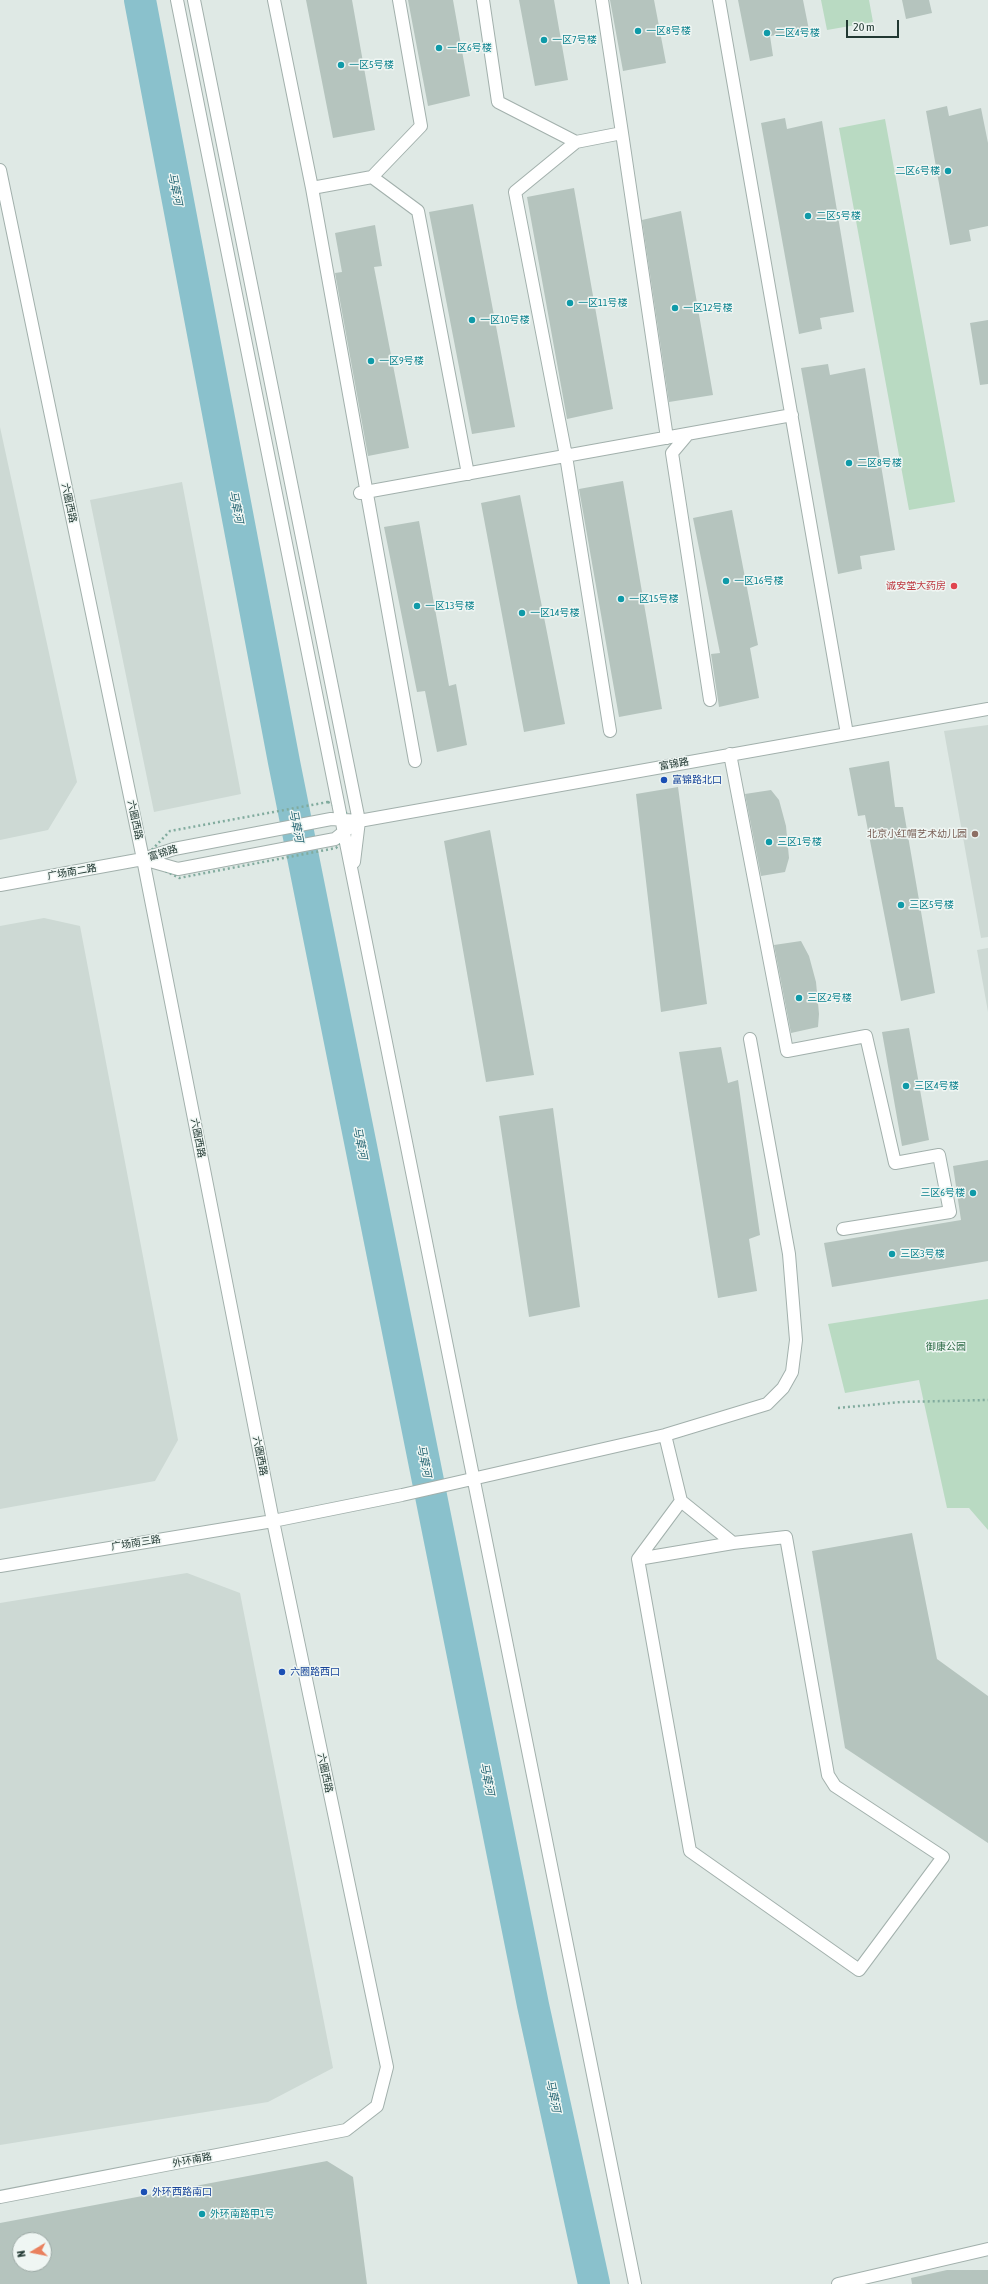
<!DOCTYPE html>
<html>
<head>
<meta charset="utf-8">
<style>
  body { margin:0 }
  #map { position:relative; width:988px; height:2284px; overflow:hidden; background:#dfe9e5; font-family:"Asap Condensed",sans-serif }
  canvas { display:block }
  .north { position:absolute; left:12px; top:2232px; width:40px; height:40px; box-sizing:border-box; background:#eff6f3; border:1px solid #9daaa6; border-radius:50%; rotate:260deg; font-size:11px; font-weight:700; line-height:16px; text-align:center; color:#213832 }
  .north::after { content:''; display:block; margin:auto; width:14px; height:18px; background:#e9815e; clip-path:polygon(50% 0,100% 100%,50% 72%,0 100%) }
  .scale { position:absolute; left:846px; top:20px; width:53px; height:18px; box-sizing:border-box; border:2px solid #213832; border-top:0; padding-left:5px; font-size:12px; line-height:14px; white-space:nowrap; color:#213832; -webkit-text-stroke:3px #eff6f3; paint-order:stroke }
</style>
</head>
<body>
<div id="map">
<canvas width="988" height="2284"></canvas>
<div class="north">N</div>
<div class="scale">20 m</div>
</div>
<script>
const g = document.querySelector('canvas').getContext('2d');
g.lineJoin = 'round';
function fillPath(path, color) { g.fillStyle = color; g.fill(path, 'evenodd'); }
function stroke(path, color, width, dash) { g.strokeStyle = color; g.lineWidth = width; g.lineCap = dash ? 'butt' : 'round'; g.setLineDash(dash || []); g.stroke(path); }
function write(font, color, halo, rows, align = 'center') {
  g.font = font + ' "Asap Condensed","Noto Sans SC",sans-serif'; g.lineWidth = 3; g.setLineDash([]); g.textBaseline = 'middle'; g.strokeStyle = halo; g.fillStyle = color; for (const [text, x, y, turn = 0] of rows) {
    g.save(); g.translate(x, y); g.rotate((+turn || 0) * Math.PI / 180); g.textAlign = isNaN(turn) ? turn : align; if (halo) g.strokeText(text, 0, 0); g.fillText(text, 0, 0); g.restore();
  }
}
const built = new Path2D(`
  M0,427L77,782L48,830L0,840Z
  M182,482L241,794L154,812L90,500Z
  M988,725V937L981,938L944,731Z
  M44,918L80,926L178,1440L155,1481L0,1509V926Z
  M988,948V1012L977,950Z
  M187,1573L240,1593L333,2068L268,2102L0,2145V1603Z`);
const green = new Path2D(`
  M821,0H869L873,22L827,30Z
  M885,119L955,502L909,510L839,128Z
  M988,1299V1530L969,1508H947L919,1380L845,1393L828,1324Z`);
const river = new Path2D(`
  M140,0L284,762L533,2005L594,2284`);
const building = new Path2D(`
  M306,0H352L375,130L333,138Z
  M408,0H453L470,96L428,106Z
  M519,0H554L568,80L535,86Z
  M610,0H654L666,63L623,71Z
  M738,0H803L809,30L770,36L773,56L750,61Z
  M902,0H929L932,13L906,19Z
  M947,106L949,116L981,108L988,143V226L969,230L971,241L950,245L926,111Z
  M785,118L787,129L822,121L854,312L820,318L822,329L799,334L761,123Z
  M574,188L613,409L567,419L527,197Z
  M473,204L515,427L472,434L429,212Z
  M681,211L713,395L669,402L642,220Z
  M375,225L382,266L374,267L409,448L368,456L335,273L342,272L335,233Z
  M988,320V384L980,385L970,323Z
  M828,364L830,375L865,368L895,550L860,556L862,569L838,574L801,368Z
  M623,481L662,709L619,717L579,489Z
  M520,495L565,724L524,732L481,503Z
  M732,510L758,645L750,648L759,698L719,707L711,654L720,653L693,518Z
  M419,521L449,686L456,684L467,745L437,752L425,691L417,692L384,527Z
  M889,761L895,807H903L935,993L901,1001L865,815L858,816L849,768Z
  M678,787L707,1004L661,1012L636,794Z
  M771,790L779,800L786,826L789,858L785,872L761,876L745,794Z
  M490,830L534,1075L486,1082L444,841Z
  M801,941L809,956L816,982L819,1014L818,1027L791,1033L774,945Z
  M909,1028L929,1140L902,1146L882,1032Z
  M721,1047L728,1083L738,1080L760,1235L749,1239L757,1291L718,1298L679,1052Z
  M553,1108L580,1307L529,1317L499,1116Z
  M988,1160V1261L832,1287L824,1243L961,1220L953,1166Z
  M912,1533L937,1659L988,1696V1843L845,1748L812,1551Z
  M327,2161L353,2177L367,2284H0V2223ZM20,2240H44V2264H20Z
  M947,2270H988V2284H912L911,2278Z`);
const path = new Path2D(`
  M328,802L359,821L336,848L179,878L143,859L170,831Z
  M838,1408L901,1402L988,1400`);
const minor = new Path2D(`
  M177,0L635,2284
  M194,0L359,821L354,862
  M274,0L312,188L415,761
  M483,0L498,102L576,142L622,133L602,0
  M719,0L847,734
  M622,133L667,438
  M576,142L515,192L566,456L610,731
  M0,170L143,859L273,1521L387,2067L377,2106L346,2130L0,2197
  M372,177L418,211L468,474
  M312,188L372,177L421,126L399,0
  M688,434L672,453L710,700
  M360,493L792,415
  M730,754L787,1051L866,1036L895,1163L939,1155L950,1212L843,1229
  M143,859L178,869L335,839L350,827
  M0,885L143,859L174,849L331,819L359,821L988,709
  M665,1435L681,1501L638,1559L690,1851L859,1970L943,1857L835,1786L828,1775L786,1537L733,1543L681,1501
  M638,1559L733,1543
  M0,1566L273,1521L402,1495L665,1435L767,1404L783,1388L792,1372L796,1340L789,1254L750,1039
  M838,2284L988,2249`);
const markers = [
  [638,31,4,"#0f9aa8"],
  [767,33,4,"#0f9aa8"],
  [544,40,4,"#0f9aa8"],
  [439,48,4,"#0f9aa8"],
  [341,65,4,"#0f9aa8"],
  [948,171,4,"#0f9aa8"],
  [808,216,4,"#0f9aa8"],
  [570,303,4,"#0f9aa8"],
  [675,308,4,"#0f9aa8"],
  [472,320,4,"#0f9aa8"],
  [371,361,4,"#0f9aa8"],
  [849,463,4,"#0f9aa8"],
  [726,581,4,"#0f9aa8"],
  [954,586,4,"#e0444e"],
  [621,599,4,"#0f9aa8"],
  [417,606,4,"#0f9aa8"],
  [522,613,4,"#0f9aa8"],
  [664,780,4,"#1a4fb4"],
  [975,834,4,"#8d6e63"],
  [769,842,4,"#0f9aa8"],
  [901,905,4,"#0f9aa8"],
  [799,998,4,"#0f9aa8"],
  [906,1086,4,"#0f9aa8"],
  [973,1193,4,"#0f9aa8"],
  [892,1254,4,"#0f9aa8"],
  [282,1672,4,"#1a4fb4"],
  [144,2192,4,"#1a4fb4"],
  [202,2214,4,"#0f9aa8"]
];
const cultureNames = [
  ["一区8号楼",646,31],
  ["二区4号楼",775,33],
  ["一区7号楼",552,40],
  ["一区6号楼",447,48],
  ["一区5号楼",349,65],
  ["二区6号楼",940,171,"right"],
  ["二区5号楼",816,216],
  ["一区11号楼",578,303],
  ["一区12号楼",683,308],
  ["一区10号楼",480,320],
  ["一区9号楼",379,361],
  ["二区8号楼",857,463],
  ["一区16号楼",734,581],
  ["一区15号楼",629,599],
  ["一区13号楼",425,606],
  ["一区14号楼",530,613],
  ["三区1号楼",777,842],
  ["三区5号楼",909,905],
  ["三区2号楼",807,998],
  ["三区4号楼",914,1086],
  ["三区6号楼",965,1193,"right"],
  ["三区3号楼",900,1254],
  ["外环南路甲1号",210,2214]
];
const streetNames = [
  ["六圈西路",69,503,78],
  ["富锦路",674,764,-10],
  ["六圈西路",135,820,78],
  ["富锦路",163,853,-17],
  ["广场南二路",72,872,-10],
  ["六圈西路",198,1138,79],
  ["六圈西路",260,1456,79],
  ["广场南三路",136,1543,-9],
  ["六圈西路",325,1773,78],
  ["外环南路",192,2160,-11]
];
const healthNames = [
  ["诚安堂大药房",946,586]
];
const transitNames = [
  ["富锦路北口",672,780],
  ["六圈路西口",290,1672],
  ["外环西路南口",152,2192]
];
const educationNames = [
  ["北京小红帽艺术幼儿园",967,834]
];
const parkNames = [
  ["御康公园",946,1347]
];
const waterNames = [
  ["马草河",175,189,79],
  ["马草河",236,507,79],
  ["马草河",296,826,79],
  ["马草河",360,1143,79],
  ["马草河",424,1461,79],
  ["马草河",487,1779,79],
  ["马草河",553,2096,78]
];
fillPath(built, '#cdd9d4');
fillPath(green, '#b9dac2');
stroke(river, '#8ac1cc', 32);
fillPath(building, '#b5c4be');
stroke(minor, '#a2b0ac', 14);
stroke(path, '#81ab9e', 2.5, [2, 3]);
stroke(minor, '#fff', 12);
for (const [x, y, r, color] of markers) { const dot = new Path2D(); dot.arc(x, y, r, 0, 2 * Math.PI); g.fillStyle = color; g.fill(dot); stroke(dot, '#eff6f3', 1.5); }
write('10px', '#0d838f', '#eff6f3', cultureNames, 'left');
write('10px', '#213832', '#eff6f3', streetNames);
write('10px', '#be3a42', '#eff6f3', healthNames, 'right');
write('10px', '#164399', '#eff6f3', transitNames, 'left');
write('10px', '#785e54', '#eff6f3', educationNames, 'right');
write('10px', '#2e6c47', '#eff6f3', parkNames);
write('italic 11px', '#206270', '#eff6f3', waterNames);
</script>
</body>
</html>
